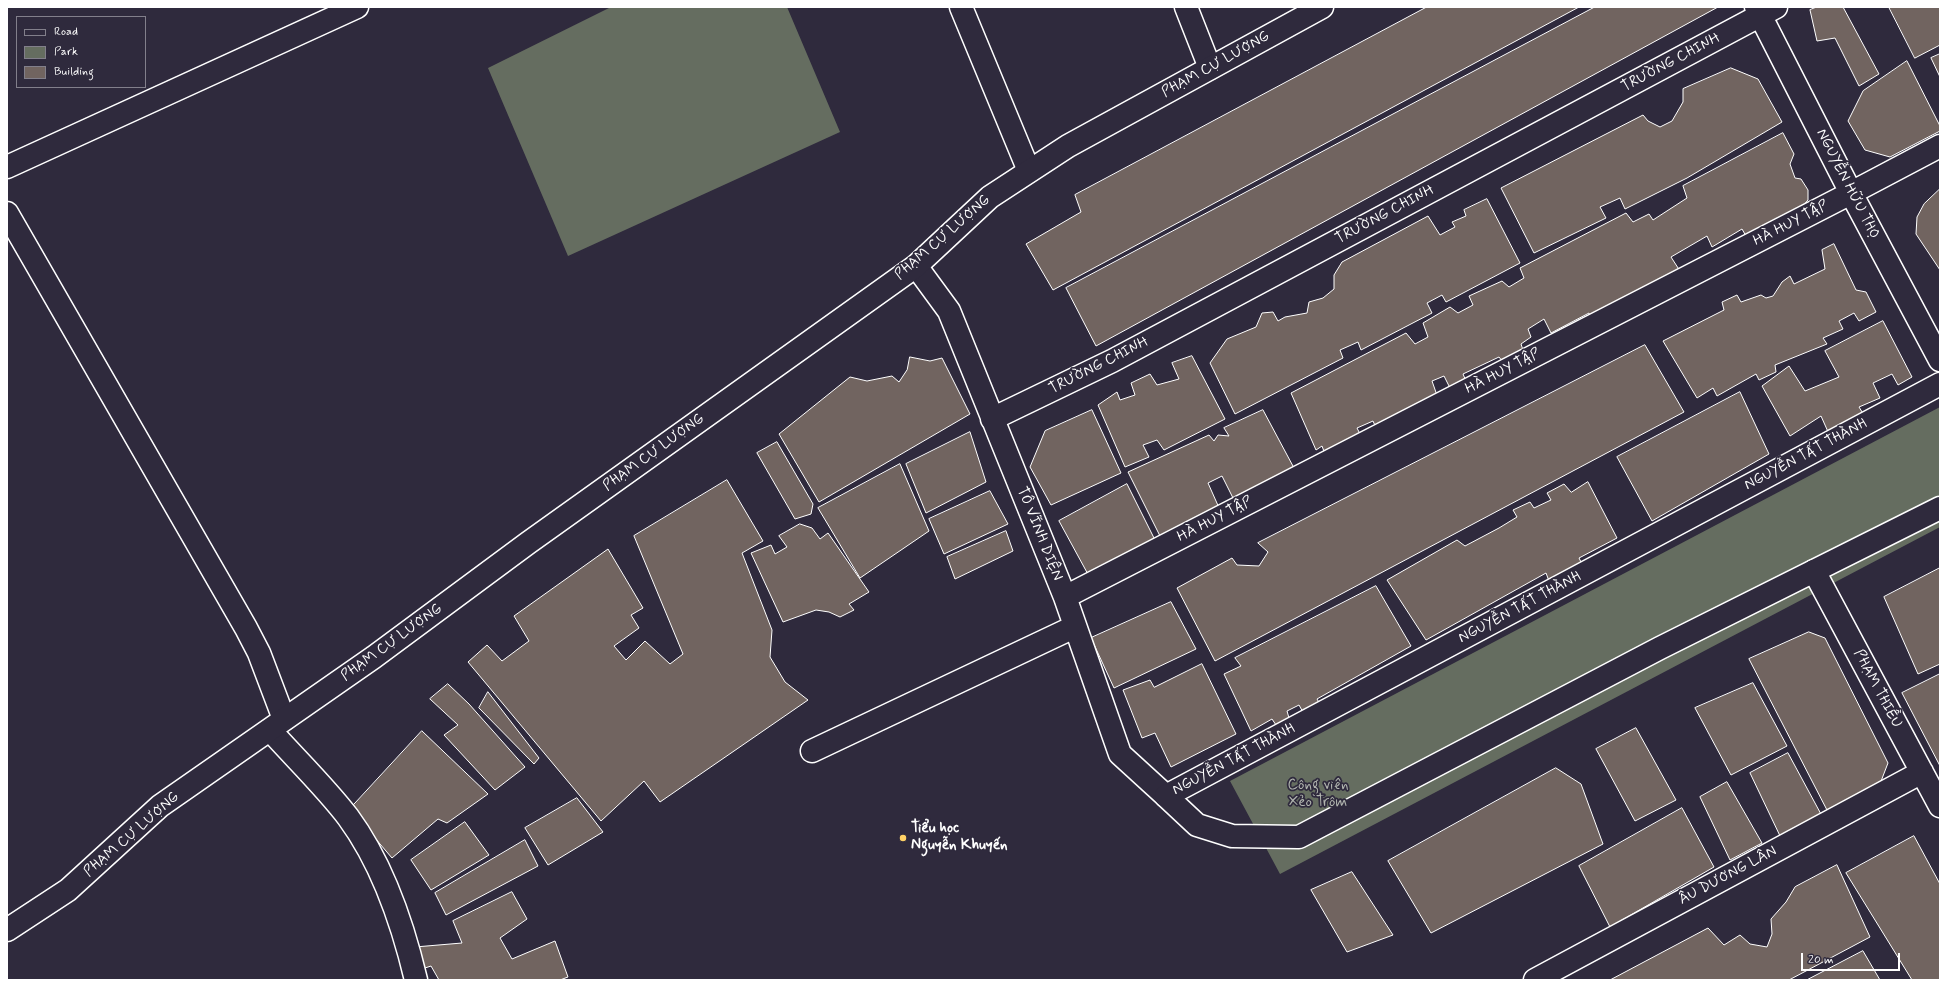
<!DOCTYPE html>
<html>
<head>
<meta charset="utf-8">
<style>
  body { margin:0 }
  #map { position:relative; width:1947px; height:987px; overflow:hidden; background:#2f2a3d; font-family:Mynerve,sans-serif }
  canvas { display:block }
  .frame { position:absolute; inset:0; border:8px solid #fff; pointer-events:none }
  .legend { position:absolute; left:16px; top:16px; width:130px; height:72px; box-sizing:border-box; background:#2f2a3d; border:1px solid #827f8b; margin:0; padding:5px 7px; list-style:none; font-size:12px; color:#fff }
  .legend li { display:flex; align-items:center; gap:8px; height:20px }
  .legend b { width:20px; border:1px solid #827f8b }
  .scale { position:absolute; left:1801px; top:953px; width:99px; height:18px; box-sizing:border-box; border:2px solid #fff; border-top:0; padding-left:5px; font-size:12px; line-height:14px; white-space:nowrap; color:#fff; -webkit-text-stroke:3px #2f2a3d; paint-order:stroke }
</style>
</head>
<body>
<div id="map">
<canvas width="1947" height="987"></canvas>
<div class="frame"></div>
<ul class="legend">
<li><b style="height:5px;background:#2f2a3d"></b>Road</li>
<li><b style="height:11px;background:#656d60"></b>Park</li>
<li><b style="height:11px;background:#716460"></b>Building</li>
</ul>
<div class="scale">20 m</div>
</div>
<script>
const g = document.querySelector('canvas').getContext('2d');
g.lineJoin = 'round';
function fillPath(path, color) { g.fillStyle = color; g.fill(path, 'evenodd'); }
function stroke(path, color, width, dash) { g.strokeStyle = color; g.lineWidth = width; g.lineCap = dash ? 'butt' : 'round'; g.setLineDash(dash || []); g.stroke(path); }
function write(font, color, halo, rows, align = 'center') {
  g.font = font + ' Mynerve,sans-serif'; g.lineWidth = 3.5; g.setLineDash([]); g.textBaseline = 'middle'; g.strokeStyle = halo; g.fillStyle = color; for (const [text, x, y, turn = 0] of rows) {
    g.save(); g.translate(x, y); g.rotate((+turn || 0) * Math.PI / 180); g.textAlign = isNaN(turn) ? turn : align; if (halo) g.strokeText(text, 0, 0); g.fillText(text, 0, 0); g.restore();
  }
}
const green = new Path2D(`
  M611,7H787L840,132L568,256L488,68Z
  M1940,407V527L1280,874L1230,781Z`);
const building = new Path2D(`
  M1427,7H1579L1053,290L1026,244L1081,212L1075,195Z
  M1595,7H1718L1096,346L1066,288Z
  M1817,7H1843L1879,74L1859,86L1835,38L1817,41L1810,10Z
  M1889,7H1940V45L1915,58Z
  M1940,54V77L1931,58Z
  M1907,61L1940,126V131L1890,157L1865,150L1848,121L1863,91Z
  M1731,68L1758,79L1782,122L1687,178L1625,209L1620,198L1600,207L1606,218L1534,253L1501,188L1643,115L1648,121L1660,127L1672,121L1683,102V89Z
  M1783,133L1794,154L1790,164L1795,178L1801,179L1808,190V200L1800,209L1746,236L1742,229L1712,247L1707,236L1671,257L1680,271L1591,319L1589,313L1551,333L1544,319L1528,329L1531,337L1521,344L1524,353L1503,362L1499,357L1463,374L1466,381L1451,390L1444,376L1432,381L1439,401L1377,430L1373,421L1357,428L1361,436L1325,454L1322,446L1316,450L1291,393L1406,333L1415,344L1428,337L1423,323L1450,307L1458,313L1473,305L1469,296L1502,281L1509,287L1524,278L1520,268L1626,213L1633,222L1649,214L1653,220L1687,198L1683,186Z
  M1940,189V270L1916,234L1917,217L1924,204Z
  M1487,199L1520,263L1446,302L1442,295L1427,303L1432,313L1361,350L1358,342L1340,350L1343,358L1235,414L1210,363L1227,339L1256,327L1262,313L1273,312L1278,321L1285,317L1307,313L1309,302L1323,298L1334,289V275L1342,262L1428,216L1440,235L1455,227L1452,222L1466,216L1464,210Z
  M1834,244L1856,290L1866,292L1876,312L1859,321L1854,313L1839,321L1843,329L1823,338L1827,344L1775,365L1776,372L1759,380L1756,374L1717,396L1713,388L1697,398L1663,341L1724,310L1722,302L1737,295L1741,302L1761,295L1766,298L1773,296L1782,282L1790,276L1794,284L1825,269L1822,250Z
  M1883,321L1912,377L1898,385L1892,374L1873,383L1880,398L1859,407L1864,415L1829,434L1821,416L1790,436L1762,386L1789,366L1805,391L1839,377L1825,351Z
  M1645,345L1684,412L1215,661L1177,588L1232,558L1237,565L1259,566L1268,552L1258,543Z
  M1192,356L1225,419L1164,450L1157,440L1143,445L1149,457L1125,467L1098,405L1117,392L1120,400L1135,395L1131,383L1150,374L1157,385L1179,379L1172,363Z
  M910,357L930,361L942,358L970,414L819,502L779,434L850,377L867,381L892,376L899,382L907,370Z
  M1740,392L1769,454L1652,521L1617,457Z
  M1092,410L1121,473L1051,505L1030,467L1045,431Z
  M1263,410L1294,468L1234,500L1222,476L1208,483L1220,510L1162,540L1128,472L1209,435L1214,441L1218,435L1229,436L1224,428Z
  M970,432L986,482L926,513L906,464Z
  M777,442L813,504L811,514L795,519L757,453Z
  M900,464L929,531L860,578L818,508Z
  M727,480L763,541L742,553L772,630L770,657L785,682L808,700L660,802L644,781L601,821L468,662L487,645L502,661L529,641L514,616L608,549L643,608L631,615L639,628L614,646L626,660L645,641L670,664L683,654L634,536Z
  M1588,482L1617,538L1579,558L1582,564L1549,581L1546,573L1426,640L1387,580L1457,540L1465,546L1499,528L1517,517L1513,510L1530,502L1534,508L1551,500L1547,493L1564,484L1571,492Z
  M1127,484L1156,542L1090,578L1059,521Z
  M990,491L1008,524L944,554L929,519Z
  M800,524L812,528L820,539L828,533L869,592L849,604L854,610L840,617L829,612L816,610L783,622L751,553L771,545L775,554L787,547L779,536Z
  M1006,531L1013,551L955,579L947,557Z
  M1940,568V664L1918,674L1884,597Z
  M1376,586L1411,646L1317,699L1321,706L1304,714L1299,705L1287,711L1289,718L1276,725L1272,719L1251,731L1224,674L1241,666L1235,658Z
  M1171,602L1196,649L1114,688L1091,638Z
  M1809,632L1825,638L1888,763L1878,789L1828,812L1749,659Z
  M1202,664L1236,734L1171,767L1155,733L1142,738L1123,690L1150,680L1154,687Z
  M1940,674V766L1902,693Z
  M1753,683L1787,746L1731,775L1695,708Z
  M448,684L469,704L525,767L495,790L444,735L458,725L430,699Z
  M488,692L539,758L534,764L479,708Z
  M1636,728L1676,800L1635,821L1596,749Z
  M422,731L488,794L447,823L438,819L392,858L350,809Z
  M1788,753L1822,816L1781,838L1750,773Z
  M1556,768L1581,784L1603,844L1431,933L1388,861Z
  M1727,782L1762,843L1730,860L1700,797Z
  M577,798L603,832L548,865L525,828Z
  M1682,808L1714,867L1610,927L1579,866Z
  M465,822L489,855L431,890L411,860Z
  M1914,836L1940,884V980H1912L1846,873Z
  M525,840L538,866L446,915L435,893Z
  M1837,865L1870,937L1789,980H1610L1708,928L1724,945L1740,935L1750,944L1767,947L1772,934L1771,919L1786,902L1795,887Z
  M1352,872L1393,935L1347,952L1311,890Z
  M512,892L527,919L500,938L512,959L555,941L568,977L560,980H439L431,966L422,969L415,947L462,943L453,921Z
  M1863,951L1880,980H1807Z`);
const street = new Path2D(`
  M961,7L1029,171
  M1186,7L1210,68
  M1756,7L1851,193L1940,360
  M7,167L357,7
  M7,213L246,628L259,653L284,719
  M916,266L949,311L1065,597L1120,754L1166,796
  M992,419L1112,361L1776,7
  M1814,571L1940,806
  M1065,597L1851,193L1940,146
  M270,730C295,758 326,788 348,817C382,863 403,925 416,980
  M812,751L1074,627
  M1535,980L1922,772`);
const secondary = new Path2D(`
  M1940,384L1166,796L1197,825L1232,836L1299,837L1660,648L1940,508
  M7,930L68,890L160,806L374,657L528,543L916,266L990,197L1068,146L1322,7`);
const markers = [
  [903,838,4,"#ffd166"]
];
const streetNames = [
  ["TRƯỜNG CHINH",1671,63,-28],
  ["PHẠM CỰ LƯỢNG",1216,65,-29],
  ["NGUYỄN HỮU THỌ",1847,184,63],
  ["TRƯỜNG CHINH",1385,215,-28],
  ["HÀ HUY TẬP",1791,224,-27],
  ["PHẠM CỰ LƯỢNG",943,238,-41],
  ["TRƯỜNG CHINH",1099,366,-27],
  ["HÀ HUY TẬP",1503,372,-27],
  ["PHẠM CỰ LƯỢNG",654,453,-36],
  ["NGUYỄN TẤT THÀNH",1806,455,-28],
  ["HÀ HUY TẬP",1215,520,-27],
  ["TÔ VĨNH DIỆN",1039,534,68],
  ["NGUYỄN TẤT THÀNH",1520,608,-28],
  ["PHẠM CỰ LƯỢNG",392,643,-36],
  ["PHẠM THIỀU",1877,689,62],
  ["NGUYỄN TẤT THÀNH",1234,760,-28],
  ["PHẠM CỰ LƯỢNG",132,835,-41],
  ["ÂU DƯƠNG LÂN",1728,876,-28]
];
const parkNames = [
  ["Công viên",1318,786],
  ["Xẻo Trôm",1318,803]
];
const poiNames = [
  ["Tiểu học",911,829],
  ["Nguyễn Khuyến",911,846]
];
fillPath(green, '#656d60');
fillPath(building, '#716460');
stroke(building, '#fff', 1);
stroke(street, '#fff', 25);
stroke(secondary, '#fff', 25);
stroke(street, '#2f2a3d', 22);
stroke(secondary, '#2f2a3d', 22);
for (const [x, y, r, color] of markers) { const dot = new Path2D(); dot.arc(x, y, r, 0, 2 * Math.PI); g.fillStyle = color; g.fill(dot); stroke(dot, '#2f2a3d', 1.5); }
write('15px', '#fff', '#2f2a3d', streetNames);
write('15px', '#b2b6b0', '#2f2a3d', parkNames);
write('bold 15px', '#fff', '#2f2a3d', poiNames, 'left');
</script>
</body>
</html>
